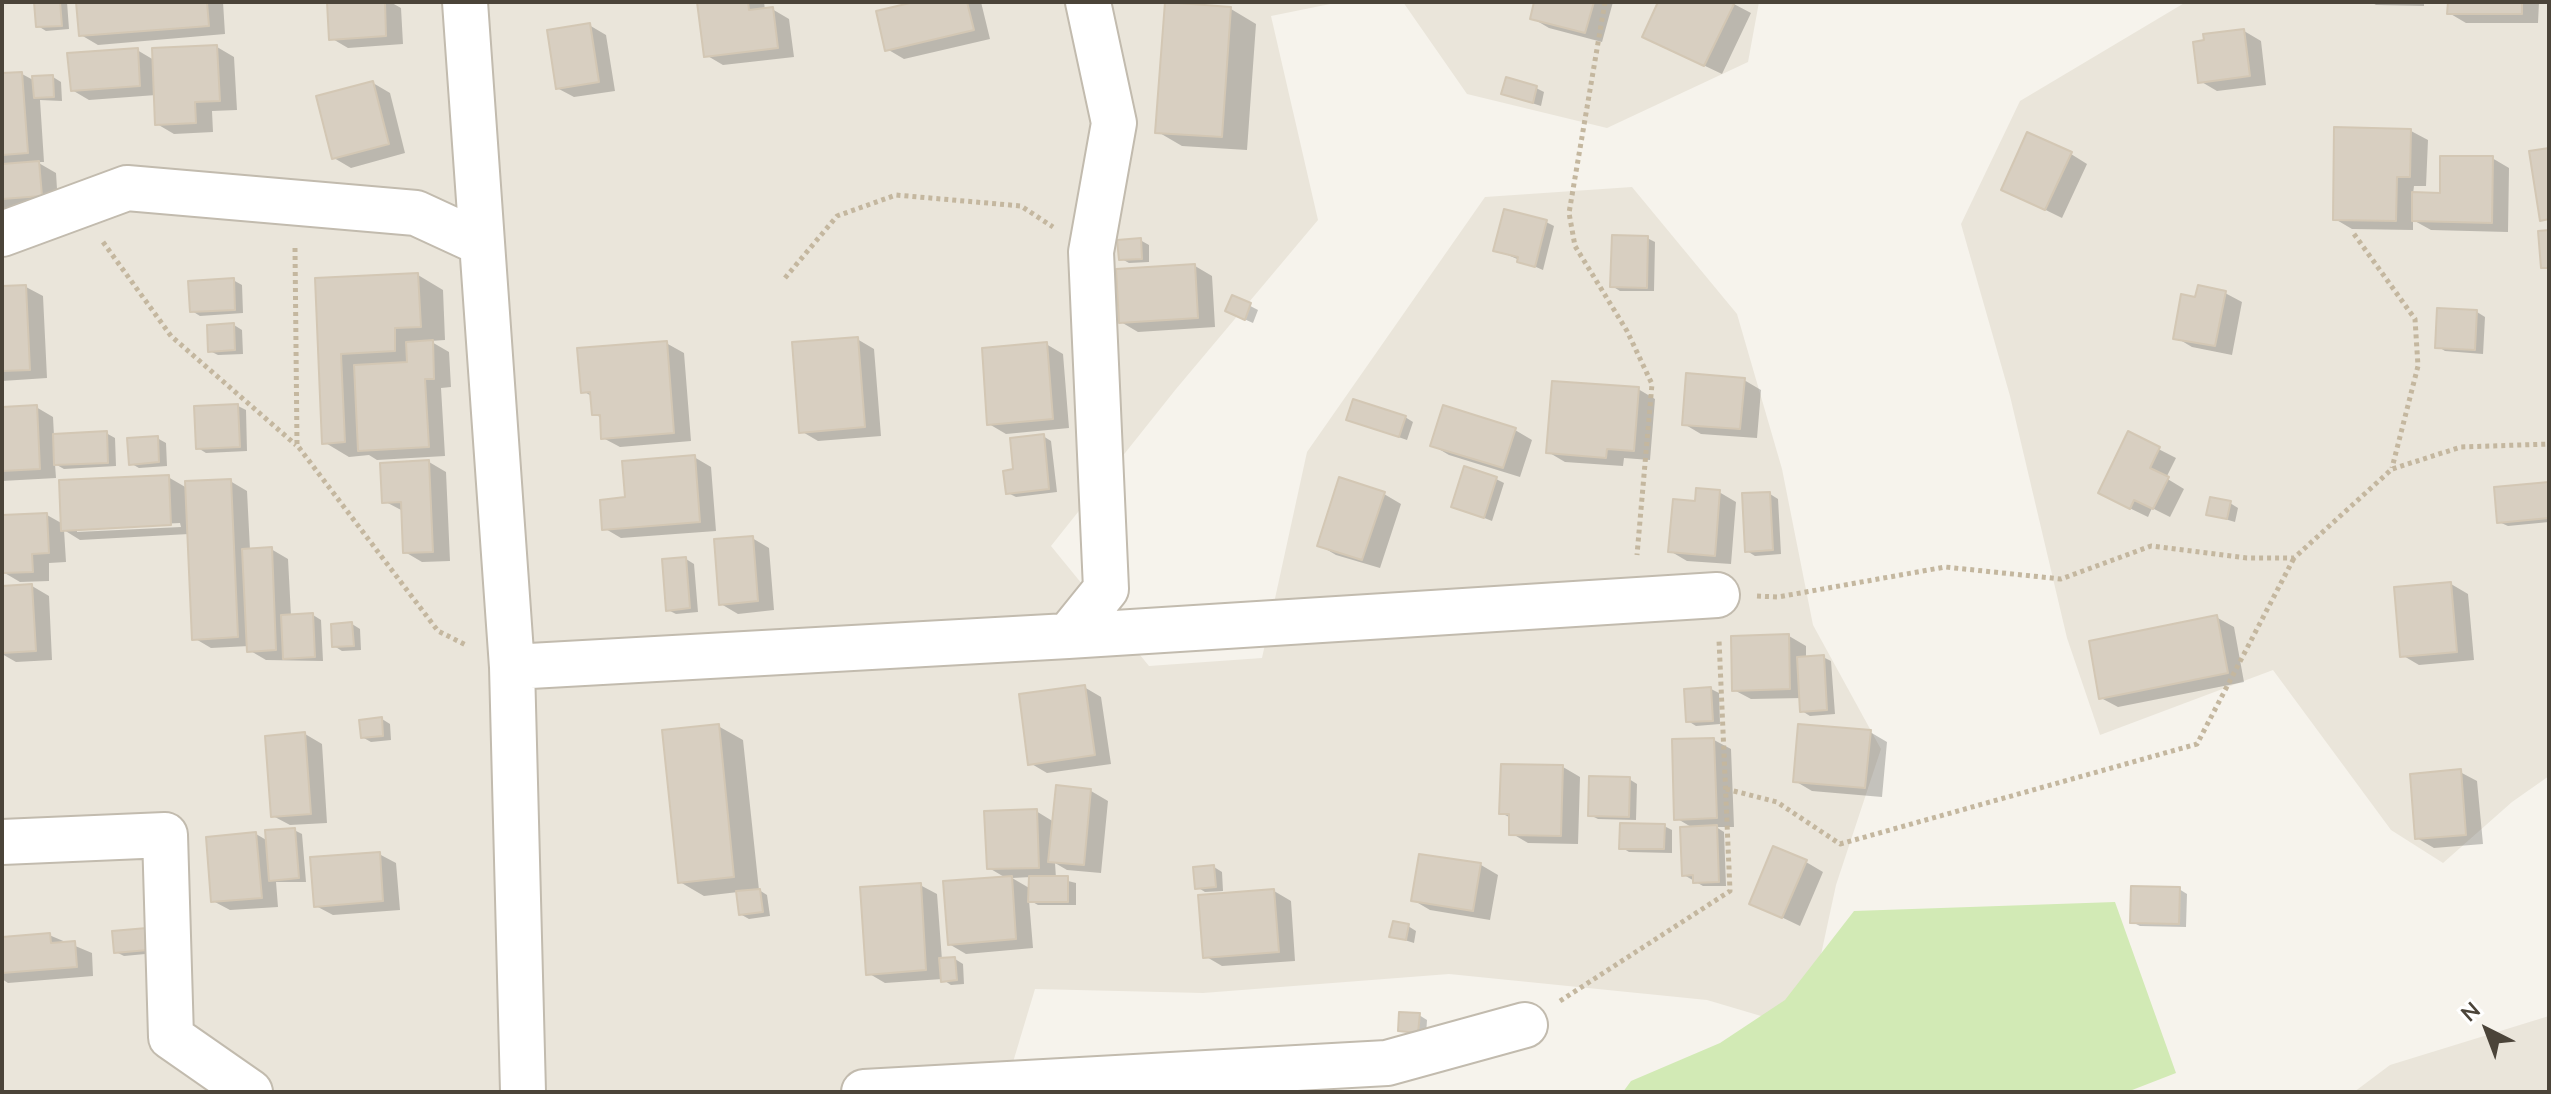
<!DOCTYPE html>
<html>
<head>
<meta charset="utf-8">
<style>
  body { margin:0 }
  #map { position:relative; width:2551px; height:1094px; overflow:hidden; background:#f6f3ec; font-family:"Nunito Sans",sans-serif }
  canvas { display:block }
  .frame { position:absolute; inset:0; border:4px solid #4b4439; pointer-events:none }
  .north { position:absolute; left:2447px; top:990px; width:80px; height:80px; -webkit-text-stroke:6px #fff; paint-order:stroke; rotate:318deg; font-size:22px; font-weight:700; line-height:32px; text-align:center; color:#4b4439 }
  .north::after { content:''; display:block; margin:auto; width:28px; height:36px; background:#4b4439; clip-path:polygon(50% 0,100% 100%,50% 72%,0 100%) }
</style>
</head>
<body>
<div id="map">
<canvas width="2551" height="1094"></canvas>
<div class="frame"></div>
<div class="north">N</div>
</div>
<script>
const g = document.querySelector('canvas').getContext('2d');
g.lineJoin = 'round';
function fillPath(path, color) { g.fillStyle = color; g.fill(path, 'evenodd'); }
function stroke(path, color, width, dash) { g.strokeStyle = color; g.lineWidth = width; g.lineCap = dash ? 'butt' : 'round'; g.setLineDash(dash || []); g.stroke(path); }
const residential = new Path2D(`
  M2,2H1340L1271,16L1318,220L1176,389L1051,546L1149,666L1262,658L1307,452L1485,197L1632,187L1737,314L1782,469L1813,625L1881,749L1836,885L1805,1029L1707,1000L1449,974L1203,993L1035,989L1004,1092H2Z
  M1403,2H1759L1748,62L1607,128L1467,94Z
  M2186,2H2549V776L2512,802L2443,863L2391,830L2273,670L2100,735L2067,638L2010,396L1961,224L2020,101Z
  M2549,1016V1092H2354L2390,1065Z`);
const green = new Path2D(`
  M2115,902L2176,1073L2127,1092H1623L1631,1081L1720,1043L1785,1000L1854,911Z`);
const shadow = new Path2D(`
  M36,2H67L69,29L46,31L38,26Z
  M78,2H223L225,34L98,45L81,35Z
  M329,2H401L392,3L401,8L403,44L348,48L331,38Z
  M699,2H764L765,10L772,9L789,19L794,57L723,65L706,55Z
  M923,2H981L990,39L904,59L887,49Z
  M1536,2H1613L1602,42L1549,28L1532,18Z
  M1660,2H1730L1751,13L1722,74L1661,45Z
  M2371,2H2424V6L2376,5Z
  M2450,2H2539L2538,23H2466L2449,13Z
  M1231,9L1256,24L1247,150L1182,146L1158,132Z
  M589,25L606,35L615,91L574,97L557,88Z
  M2244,31L2261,41L2266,85L2217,91L2200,81Z
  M217,47L234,57L237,110L212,111L213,132L174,134L157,124L156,95L89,100L72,90L137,50L154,60Z
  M22,74L35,81L53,77L61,82L62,101L40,100L44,162H37L56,173L58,205L2,209V75Z
  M373,83L390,93L405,153L351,168L334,158Z
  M1536,88L1544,92L1541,106L1504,94Z
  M2411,131L2428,140L2426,186H2414L2413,194L2442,195L2492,158L2509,168L2508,232L2431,230L2413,220V230L2352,229L2335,219Z
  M2071,154L2087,164L2062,218L2003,189Z
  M1546,222L1554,226L1543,270L1496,250Z
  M1647,238L1655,242L1654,291H1620L1612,286Z
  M1140,240L1149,245V262L1129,263L1120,258Z
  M1195,266L1212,276L1215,327L1138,332L1121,322Z
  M418,275L443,290L445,340L430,341L449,352L451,387L441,388L445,456L377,460L369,455L349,457L324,442L317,280Z
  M233,280L242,285L243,313L200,316L192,311Z
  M26,287L43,296L47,378L2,381V288Z
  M2225,293L2242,302L2232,355L2192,347L2175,337L2197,299Z
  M1233,297L1258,310L1253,323L1235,315Z
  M2477,312L2485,317L2483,354L2445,351L2437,346Z
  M234,325L242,330L243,354L218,355L210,351Z
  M857,339L874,349L881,436L818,441L801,431Z
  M666,343L684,353L691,441L620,447L603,438L602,418L594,414L593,397L583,391Z
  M1046,344L1063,354L1069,428L1006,434L989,424Z
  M1744,380L1761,390L1757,438L1701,434L1684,424Z
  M1638,389L1655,399L1650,460L1624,458L1623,466L1565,462L1548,452Z
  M238,406L246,410L247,451L206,453L198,448Z
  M36,407L53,417L54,436L106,433L115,438L116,466L64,469L55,464L56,478L2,481V409Z
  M1405,417L1413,422L1407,440L1349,420Z
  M1515,430L1532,440L1520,477L1449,455L1432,445Z
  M2129,434L2176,458L2166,478L2184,489L2170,517L2152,508L2148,517L2117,502Z
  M1043,436L1051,441L1057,492L1016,497L1008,493L1016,471Z
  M157,438L166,443L167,466L139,468L130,463Z
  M694,457L711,467L716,531L621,538L604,528L627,499Z
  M429,462L446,472L450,561L422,562L405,552L403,511L384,501Z
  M168,477L187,488L230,481L247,491L250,550L271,549L288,559L291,616L313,615L321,620L323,661L266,660L249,650V646L211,648L194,638L189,534L80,540L64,530L66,562L49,563V581L20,582L3,572L2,517L47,515L63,524ZM180,523L181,527L77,532V528Z
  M1496,479L1504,483L1492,521L1454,506Z
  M2549,484V522L2508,526L2499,522Z
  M1719,492L1736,502L1731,564L1687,561L1670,551L1696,503Z
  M1384,494L1401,504L1380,568L1336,555L1319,545Z
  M1770,494L1778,499L1781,554L1755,556L1747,551Z
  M2230,503L2238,508L2235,522L2208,514Z
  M752,538L769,548L774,610L738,614L721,604Z
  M686,559L694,564L698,612L676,614L668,610Z
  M2451,584L2468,594L2474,660L2419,665L2402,655Z
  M32,586L49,596L52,660L16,662L2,654V588Z
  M2216,617L2234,627L2244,682L2118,707L2101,698Z
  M352,624L360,629L361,650L342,651L334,646Z
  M1789,636L1806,646V658L1823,657L1831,661L1835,714L1810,716L1802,711V698L1751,699L1734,690Z
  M1084,687L1101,697L1111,764L1047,773L1030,763Z
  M1711,689L1719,693L1720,724L1696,726L1688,721Z
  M382,719L390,724L391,740L371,742L362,737Z
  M718,726L743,740L759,890L767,895L770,916L749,919L740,914L738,892L704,896L680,882Z
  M1870,732L1887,742L1882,797L1812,791L1795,781Z
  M305,734L322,744L327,823L290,825L273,816Z
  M1714,740L1731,749L1734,827H1716L1724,832L1726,886H1703L1684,875L1693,828L1676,818Z
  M1563,767L1580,777L1578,844L1528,843L1511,833V818L1501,813Z
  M2460,772L2477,781L2483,844L2434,848L2417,838Z
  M1629,779L1637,784L1636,820L1598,819L1590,815Z
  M1091,791L1108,801L1101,873L1067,870L1055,863L1056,878L1076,883V905H1038L1029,900L1033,948L966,954L949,944L1006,878L989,868L1036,811L1054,822ZM1031,877V889L1012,878Z
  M1664,826L1672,830V853L1629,852L1621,847Z
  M294,830L302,834L306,882H276L278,907L230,910L213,901L256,834L268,841Z
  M379,854L396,863L400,910L333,915L316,906Z
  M1421,856L1481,865L1498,875L1490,920L1430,910L1413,900Z
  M1806,862L1823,872L1800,926L1752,903Z
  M1214,867L1222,872L1223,891L1205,892L1197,887Z
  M920,885L937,894L942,960L955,959L963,964L964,984L951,985L942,979L885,983L868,973Z
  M2179,889L2187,894L2186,927L2140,926L2132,922Z
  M1274,891L1291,901L1295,961L1222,966L1205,956Z
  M1408,926L1416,931L1414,943L1392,936Z
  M147,930L156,953L124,956L116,952Z
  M49,935L92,953L93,976L8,983L2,979V939Z
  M1419,1015L1427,1020L1426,1036L1400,1030Z`);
const building = new Path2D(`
  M34,2H60L62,26L36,27Z
  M76,2H207L209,26L79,36Z
  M327,2H385L386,36L329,40Z
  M697,2H748L749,10L773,7L778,48L704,57Z
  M914,2H967L974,30L885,51L876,11Z
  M1165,2L1231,7L1222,137L1155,133Z
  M1534,2H1594L1585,33L1530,19Z
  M1658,2H1735L1704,66L1642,37Z
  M2448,2H2522V14H2447Z
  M590,23L599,82L556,89L547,30Z
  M2244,29L2250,76L2198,83L2193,42L2204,40L2203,34Z
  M217,45L220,101L195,102L196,123L155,125L152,48Z
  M138,48L140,86L71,91L67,53Z
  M22,72L28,153L2,155V73Z
  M53,75L54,97L34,98L32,76Z
  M1506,77L1537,86L1533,103L1501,94Z
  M373,81L389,144L332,159L316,96Z
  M2334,127L2411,129L2410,177H2397L2396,221L2333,220Z
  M2027,132L2072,152L2045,210L2001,190Z
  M2549,148V219L2540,221L2529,151Z
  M2440,156H2493L2492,223L2412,221V192L2440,193Z
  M39,161L42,196L2,199V164Z
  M1504,209L1547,220L1535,267L1517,262L1518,257L1493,251Z
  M2549,230V268H2541L2538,231Z
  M1612,235L1648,236L1647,288L1610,287Z
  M1141,238L1142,259L1119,260L1117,240Z
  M1195,264L1198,318L1119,323L1116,269Z
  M418,273L421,327L395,328V351L341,354L345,442L322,444L315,278Z
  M234,278L235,310L190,312L188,281Z
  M26,285L30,370L2,371V286Z
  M2198,285L2226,291L2215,346L2173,339L2181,294L2195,297Z
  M1232,295L1251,303L1245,320L1225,311Z
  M2437,308L2477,310L2475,350L2435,348Z
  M234,323L235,350L208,352L207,325Z
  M858,337L865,427L799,433L792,342Z
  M433,340L434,379H425L429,447L358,451L354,365L407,362L406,342Z
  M667,341L674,433L601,439L600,415H592L590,392L581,393L577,348Z
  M1047,342L1053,419L987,425L982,348Z
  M1686,373L1745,378L1740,429L1682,425Z
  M1552,381L1639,387L1634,451L1607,449L1606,458L1546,453Z
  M1353,399L1406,416L1399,437L1346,420Z
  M238,404L240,447L196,449L194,406Z
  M37,405L40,469L2,471V407Z
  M1443,405L1516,428L1503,468L1430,446Z
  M107,431L108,463L54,465L53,434Z
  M2128,431L2160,447L2150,468L2169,477L2153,509L2134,500L2130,509L2098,493Z
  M1044,434L1049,489L1006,494L1003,471L1013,469L1010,438Z
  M158,436L159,462L129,465L127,438Z
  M695,455L700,522L602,530L600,500L625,497L622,461Z
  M429,460L433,552L403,553L401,502L382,503L380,463Z
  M1464,466L1497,477L1484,518L1451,507Z
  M169,475L171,525L61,531L59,480Z
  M1339,477L1385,492L1362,560L1317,546Z
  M231,479L238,637L192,640L185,481Z
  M2549,482V518L2497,523L2494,487Z
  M1696,488L1720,490L1715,556L1668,552L1673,499L1695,501Z
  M1770,492L1773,550L1745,552L1742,493Z
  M2210,497L2231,501L2227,519L2206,515Z
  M47,513L49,553L32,554L33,572L2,573V515Z
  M753,536L758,601L719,605L714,539Z
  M272,547L276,650L247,652L242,549Z
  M686,557L690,608L666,611L662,559Z
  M2451,582L2457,652L2400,657L2394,587Z
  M32,584L36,651L2,653V586Z
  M313,613L315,657L283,659L281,615Z
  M2217,615L2228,673L2099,699L2089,641Z
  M352,622L354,646L332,647L331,624Z
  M1789,634L1790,689L1732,691L1731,636Z
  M1824,655L1827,710L1800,712L1797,657Z
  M1085,685L1095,755L1028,765L1019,694Z
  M1711,687L1713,721L1686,722L1684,689Z
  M382,717L383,736L361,738L359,720Z
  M719,724L734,877L678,883L662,730Z
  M1798,724L1871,730L1865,788L1793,782Z
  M305,732L311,814L271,817L265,736Z
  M1714,738L1717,818L1674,820L1672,739Z
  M1501,764L1563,765L1561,836L1509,835V814H1499Z
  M2461,769L2466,835L2415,839L2410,774Z
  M1589,776L1630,777L1629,817L1588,816Z
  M1056,785L1091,789L1084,865L1048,862Z
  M1037,809L1039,868L987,869L984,811Z
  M1620,823L1665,824L1664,849H1619Z
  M1717,825L1719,882L1693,883V875L1682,876L1680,827Z
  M295,828L299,878L269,881L265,830Z
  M256,832L262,898L211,902L206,837Z
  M1773,846L1807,860L1782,918L1749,904Z
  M380,852L383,901L314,907L310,857Z
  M1419,854L1481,863L1473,911L1411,901Z
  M1214,865L1216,887L1195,889L1193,867Z
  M1012,876L1016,939L948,945L943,881Z
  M1029,876H1068V902H1028Z
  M921,883L926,970L866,975L860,887Z
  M2131,886L2180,887L2179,924L2130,923Z
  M760,889L763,912L739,915L736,891Z
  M1274,889L1279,952L1203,958L1198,895Z
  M1393,921L1409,924L1406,940L1389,937Z
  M147,928L148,950L114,953L112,931Z
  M50,933L51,943L75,941L77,967L2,973V937Z
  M955,957L957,980L941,982L939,958Z
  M1399,1012L1420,1013L1418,1033L1398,1031Z`);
const path = new Path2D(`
  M1605,2L1569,213L1575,246L1627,331L1652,384L1637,555
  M2354,234L2415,319L2418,366L2392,468
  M103,242L171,336L296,445
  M295,248L297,445L438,631L466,645
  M785,278L837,216L896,195L1021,206L1053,227
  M1757,596L1778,597L1945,567L2061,579L2151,546L2247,558H2294L2392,469L2461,447L2549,444
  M1726,789L1777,802L1840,844L2197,744L2294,558
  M1560,1001L1730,891L1719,640`);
const minor = new Path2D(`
  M465,2L512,667L523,1092
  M2,234L127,188L416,213L481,243
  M1068,636L1106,589L1091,252L1114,123L1088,2
  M512,667L1068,636L1717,595
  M2,842L165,835L171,1037L250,1092
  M864,1092L1387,1063L1525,1025`);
fillPath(residential, '#eae5da');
fillPath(green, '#d2eab5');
fillPath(shadow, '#0003');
fillPath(building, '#d8cfc1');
stroke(building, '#d3c7b4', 2);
stroke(minor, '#c2bbae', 48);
stroke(path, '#c4b79f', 5, [4, 4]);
stroke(minor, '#fff', 44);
</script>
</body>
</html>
